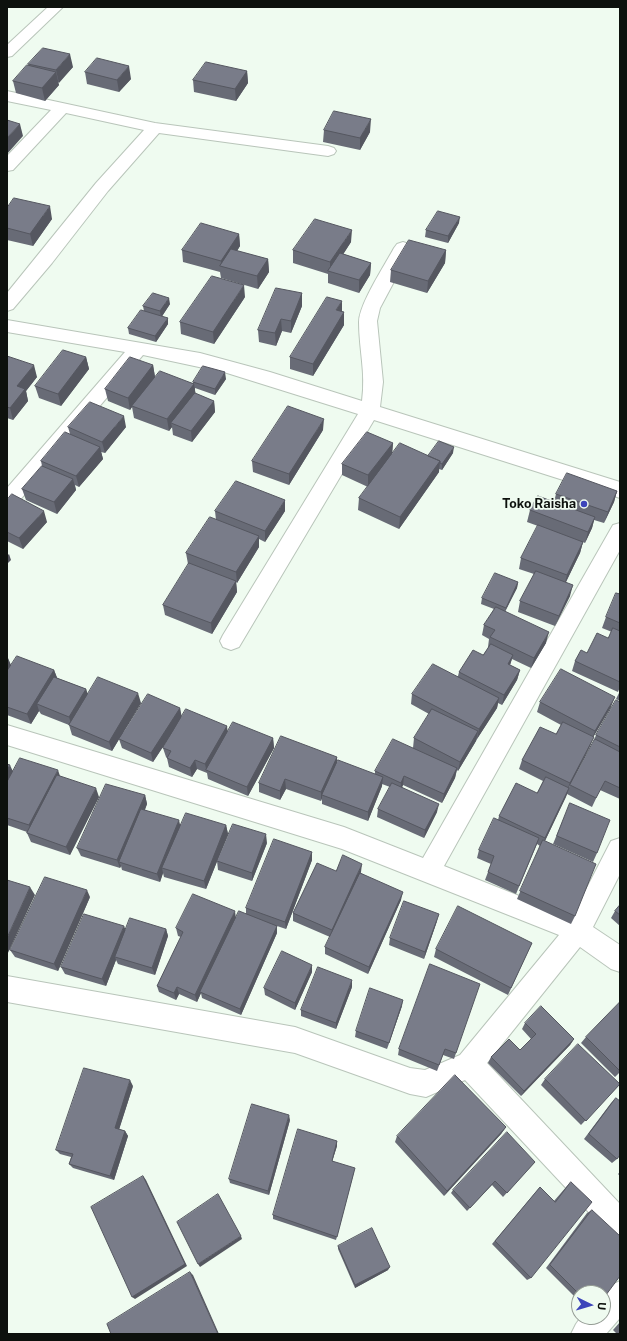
<!DOCTYPE html>
<html>
<head>
<meta charset="utf-8">
<style>
  body { margin:0 }
  #map { position:relative; width:627px; height:1341px; overflow:hidden; background:#effbf0; font-family:"Public Sans",sans-serif }
  canvas { display:block }
  .frame { position:absolute; inset:0; border:8px solid #0d110d; pointer-events:none }
  .north { position:absolute; left:571px; top:1285px; width:40px; height:40px; box-sizing:border-box; background:#effbf0; border:1px solid #959d95; border-radius:50%; rotate:95deg; font-size:11px; font-weight:700; line-height:16px; text-align:center; color:#0d110d }
  .north::after { content:''; display:block; margin:auto; width:14px; height:18px; background:#3d45ba; clip-path:polygon(50% 0,100% 100%,50% 72%,0 100%) }
</style>
</head>
<body>
<div id="map">
<canvas width="627" height="1341"></canvas>
<div class="frame"></div>
<div class="north">U</div>
</div>
<script>
const g = document.querySelector('canvas').getContext('2d');
g.lineJoin = 'round';
function stroke(path, color, width, dash) { g.strokeStyle = color; g.lineWidth = width; g.lineCap = dash ? 'butt' : 'round'; g.setLineDash(dash || []); g.stroke(path); }
function fillPath(path, color) { g.fillStyle = color; g.fill(path, 'evenodd'); }
function write(font, color, halo, rows, align = 'center') {
  g.font = font + ' "Public Sans",sans-serif'; g.lineWidth = 3.5; g.setLineDash([]); g.textBaseline = 'middle'; g.strokeStyle = halo; g.fillStyle = color; for (const [text, x, y, turn = 0] of rows) {
    g.save(); g.translate(x, y); g.rotate((+turn || 0) * Math.PI / 180); g.textAlign = isNaN(turn) ? turn : align; if (halo) g.strokeText(text, 0, 0); g.fillText(text, 0, 0); g.restore();
  }
}
const street = new Path2D(`
  M48,7H63L12,56L7,57V45Z
  M7,91L155,123L328,146L334,148L336,151L334,154L328,156L159,133L108,191L52,263L13,309L7,311V293L96,183L144,130L66,113L13,170L7,171V156L51,110L7,101Z
  M403,242L409,244L412,248L380,308L377,321L383,382L380,407L620,482V498L374,420L239,647L231,650L223,647L220,641L223,635L358,414L227,373L143,355L14,507L7,510V488L125,352L7,332V320L200,353L270,372L362,401C366,372 359,350 359,322C359,304 385,265 394,248L397,244Z
  M620,523V550L444,866L572,917L611,841L620,838V874L593,927L620,945V972L611,969L580,947L487,1063L620,1204V1239L610,1235L465,1080L426,1097L410,1094L295,1053L7,1002V976L295,1027L410,1068L425,1070L460,1055L559,935L342,849L7,745V725L344,827L423,858L613,525Z
  M620,1281V1318L606,1334H571L576,1324L581,1317H603V1293L610,1286Z`);
const wall = new Path2D(`
  M28,64L73,67L58,83L59,85L45,101L16,93L13,81L29,66Z
  M247,71L248,83L236,101L194,92L193,80Z
  M85,72L131,79L119,92L87,84Z
  M324,130L370,132L360,150L323,142Z
  M7,208L52,219L33,246L7,240Z
  M459,223L448,243L425,237L426,230Z
  M239,234L240,246L237,251L268,259L269,272L258,289L221,278L220,272L183,262L182,250Z
  M351,242L343,254L371,263L370,275L359,293L328,283V274L293,263V250Z
  M446,250L445,263L427,293L390,282L391,270Z
  M302,293V306L291,333L282,331L276,346L259,342L258,330Z
  M245,297L214,344L181,334L180,322Z
  M170,304L162,316L168,324L156,342L129,334L128,328L144,311L143,306Z
  M342,312L344,325L313,376L290,369V357Z
  M7,356L37,377L26,391L28,401L13,420L7,418Z
  M86,357L89,369L61,406L39,398L35,386Z
  M153,365L155,377L193,383V382L226,379L215,395L195,388V394L214,401L215,412L192,442L173,435L172,427L169,431L134,418L132,407L130,410L108,401L105,389Z
  M68,427H126L105,453L101,452L103,459L79,487L75,485L76,490L57,514L26,500L22,489L42,466L41,461L70,434Z
  M323,430L289,485L253,472L252,461Z
  M393,443L392,454L428,456L453,453L442,470L439,469V472L399,529L358,510L359,498L368,487L342,475V464Z
  M617,491L614,502L604,523L594,520L592,528L585,543L583,542L580,553L566,582L570,596L555,626L518,612L520,601L534,574L519,569L521,558L538,526L527,522L530,510L554,502L556,494Z
  M7,500L47,522L23,549L7,541Z
  M215,511H285L265,542L259,539V547L237,583L236,582L237,592L212,634L165,615L163,605L189,564H188L186,553L216,520Z
  M518,582L517,588L505,612L546,643L531,668L512,659L510,665L520,670L517,680L502,705L498,703L497,708L477,739L476,741L458,771L457,770L455,778L442,803L403,785L402,787L437,812L424,838L377,817L378,809L390,787L382,784V786L368,821L322,804V798L321,801L286,789L280,800L259,792V783L337,757V764L375,774V771L413,748L414,738L429,714L411,704L412,694L458,676L459,672L483,655L488,648V647L489,639L482,635L484,625L494,609L481,604L482,598Z
  M620,594V687L618,692L572,671L575,661L608,638L612,632L602,628L606,617Z
  M7,657L11,665L54,670L57,678L86,689L88,695L141,703L122,733L180,708L181,717L227,726V731L273,738L274,748L248,796L208,779L207,773L197,769L192,777L169,767L167,758L166,757L163,748L174,730L153,762L122,748L119,739L112,751L72,735L69,725L41,714L39,711L31,724L7,715Z
  M620,691V701L616,699Z
  M540,702L611,707L593,737L590,746L569,788L593,743L596,735L620,702V799L600,790L592,807L567,794L545,841L575,916L571,924L517,899L540,846L537,844L516,894L485,880L491,864L477,858L479,850L498,820L499,816L537,793L543,781L519,769L522,760L556,734L561,725L537,712Z
  M7,764L13,771L60,776L99,797L70,855L31,842L27,833V832L7,825Z
  M145,795L147,804L145,810L180,825H226L228,834L206,889L164,877L163,873L160,882L122,870L121,866L120,868L81,856L77,848Z
  M570,803L597,853L593,862L553,844Z
  M267,843L252,881L218,870L217,861Z
  M312,852V860L286,929L277,926V933L241,1015L202,998L201,993L197,1002L179,994L176,1000L159,992L157,986L181,937L178,936L176,928L236,917L246,914V908Z
  M361,872V873L401,900L368,974L325,954V947L330,937L293,921V913Z
  M90,897L58,971L15,957L10,950Z
  M620,905V926L611,918L615,911Z
  M437,921L424,959L389,945L390,938Z
  M166,929L168,936L155,975L118,964L116,960L106,986L65,974L61,967L125,930Z
  M532,943L508,995L434,957L436,949Z
  M430,964L456,1053L454,1059L443,1055L437,1071L398,1055L399,1049Z
  M312,972L295,1010L265,995L264,988Z
  M352,987L336,1029L301,1016V1010Z
  M620,1002V1072L615,1077L581,1043L586,1037Z
  M402,1006L387,1049L355,1037L356,1031Z
  M525,1023L574,1039L570,1045L521,1096L488,1063L491,1057L520,1050L531,1039L522,1029Z
  M545,1079L620,1084L581,1125L541,1085Z
  M133,1086L119,1129L125,1131L128,1136L114,1180L73,1168L69,1164L71,1157L60,1154L56,1150Z
  M616,1098L617,1159L612,1163L584,1139L611,1103Z
  M290,1120L269,1195L230,1183L229,1179Z
  M506,1127L501,1134L444,1196L395,1142L397,1136Z
  M337,1141V1146L332,1161L354,1172L336,1240L273,1219V1215Z
  M535,1162L503,1197L492,1185L467,1211L451,1193L453,1190Z
  M620,1172V1176L618,1174Z
  M571,1182L531,1278L527,1280L492,1244L540,1187L554,1201L567,1186Z
  M592,1210L579,1293V1301L546,1268L587,1213Z
  M338,1246L388,1270L355,1288L338,1249Z
  M620,1322V1334H617L613,1330Z`);
const shadedWall = new Path2D(`
  M70,54L73,67L59,83L56,70Z
  M129,66L131,79L119,92L117,80Z
  M247,71L248,83L236,101L235,89Z
  M56,72L59,85L45,101L42,88Z
  M371,119L370,132L360,150V138Z
  M20,124L23,136L7,154V138Z
  M50,206L52,219L33,246L30,234Z
  M460,217L459,223L448,243V236Z
  M352,230L351,242L332,272L330,271V262Z
  M239,234L240,246L226,268L222,266L221,261Z
  M446,250L445,263L427,293L428,281Z
  M268,259L269,272L258,289L257,276Z
  M371,263L370,275L359,293V280Z
  M244,285L245,297L214,344L213,332Z
  M302,293V306L291,333V321Z
  M169,298L170,304L161,318L160,311Z
  M342,301V313L336,310Z
  M344,312V325L313,376V364Z
  M168,318V324L156,342L155,336Z
  M281,319L282,331L276,346L275,333Z
  M86,357L89,369L61,406L58,394Z
  M34,365L37,377L26,391L28,401L13,420L10,408L17,386Z
  M153,365L155,377L132,406V407L130,410L128,398Z
  M225,372L226,379L215,395V389Z
  M194,384L196,396L171,423L172,427L169,431L167,419Z
  M214,401L215,412L192,442L191,431Z
  M124,416L126,427L105,453L102,442Z
  M324,419L323,430L289,485V474Z
  M393,443L392,454L368,487V475Z
  M100,447L103,459L79,487L76,476Z
  M454,447L453,453L442,470V464Z
  M440,461L439,472L399,529L400,517Z
  M73,479L76,490L57,514L54,502Z
  M617,491L614,502L604,523L608,512Z
  M285,500V511L265,542V531Z
  M44,511L47,522L23,549L19,538Z
  M595,517L592,528L585,543L588,532Z
  M259,536V547L237,583L236,572Z
  M583,542L580,553L564,586L567,575Z
  M9,554L11,560L7,564V556Z
  M236,581L237,592L212,634L211,623Z
  M518,582L517,588L504,613L506,608Z
  M573,585L570,596L555,626L559,616Z
  M549,632L546,643L531,668L534,658Z
  M513,655L510,665L508,664Z
  M8,658L12,668L7,674V659Z
  M54,670L58,680L37,704L39,711L31,724L27,714Z
  M520,670L517,680L502,705L504,695Z
  M86,689L89,699L72,727L69,717Z
  M138,693L141,703L112,751L109,742Z
  M615,697L611,707L591,741L595,731Z
  M499,698L497,708L477,739L479,729Z
  M180,708L182,718L153,762L151,753Z
  M227,726L228,735L206,770L207,773L205,764Z
  M478,731L476,741L458,771L460,762Z
  M594,737L590,746L566,792L570,783Z
  M273,738L274,748L248,796L247,787Z
  M337,757V766L322,795V798L321,801V792Z
  M195,760L197,769L192,777L190,768Z
  M10,765L14,774L7,788V770Z
  M457,768L455,778L442,803L444,794Z
  M58,770L61,779L33,834L29,825Z
  M404,776L403,785L400,792L401,783Z
  M383,777L382,786L368,821V812Z
  M285,779L286,789L280,800V791Z
  M96,788L99,797L70,855L66,847Z
  M569,788L566,797L542,847L545,838Z
  M145,795L147,804L122,863L119,862L121,866L120,868L117,860Z
  M439,804L437,812L424,838L425,830Z
  M179,820L181,829L162,868L163,873L160,882L157,874Z
  M226,825L228,834L206,889L204,881Z
  M266,834L267,843L252,881V873Z
  M312,852V860L286,929L285,922Z
  M362,864L361,872L332,937V930Z
  M30,887L35,895L7,955V938Z
  M87,890L90,897L58,971L54,964Z
  M403,892L401,900L368,974L369,967Z
  M235,911L236,919L200,992L201,993L197,1002L195,995Z
  M439,914L437,921L424,959L425,952Z
  M124,926L127,933L115,957L116,960L106,986L102,979Z
  M277,926V933L241,1015L240,1009Z
  M166,929L168,936L155,975L152,968Z
  M312,965V972L295,1010V1003Z
  M352,980V987L336,1029V1023Z
  M177,987L179,994L176,1000L174,993Z
  M403,1000L402,1006L387,1049L389,1043Z
  M574,1039L570,1045L521,1096L524,1091Z
  M130,1080L133,1086L118,1133L115,1128Z
  M289,1115L290,1120L269,1195L268,1191Z
  M506,1127L501,1134L444,1196L447,1191Z
  M125,1131L128,1136L114,1180L110,1176Z
  M337,1141V1146L331,1165Z
  M143,1176L146,1180L187,1266L135,1299L132,1297Z
  M241,1236L242,1239L200,1267L198,1264Z
  M390,1267L388,1270L355,1288V1285Z
  M190,1272L193,1275L219,1334H218Z`);
const building = new Path2D(`
  M43,48L70,54L56,70L28,64Z
  M97,58L129,66L117,80L85,72Z
  M206,62L247,71L235,89L193,80Z
  M27,65L56,72L42,88L13,81Z
  M334,111L371,119L360,138L324,130Z
  M7,120L20,124L7,138Z
  M14,198L50,206L30,234L7,228V208Z
  M438,211L460,217L448,236L426,230Z
  M315,219L352,230L330,262L293,250Z
  M201,223L239,234L221,261L182,250Z
  M409,240L446,250L428,281L391,270Z
  M231,249L268,259L257,276L220,266Z
  M340,253L371,263L359,280L328,271Z
  M212,276L244,285L213,332L180,322Z
  M276,288L302,293L291,321L281,319L275,333L258,330Z
  M153,293L169,298L160,311L143,306Z
  M327,297L342,301L336,310L344,312L313,364L290,357Z
  M141,310L168,318L155,336L128,328Z
  M63,350L86,357L58,394L35,386Z
  M7,356L34,365L17,386L25,389L10,408L7,407Z
  M130,357L153,365L128,398L105,389Z
  M203,366L225,372L215,389L193,382Z
  M160,371L194,384L167,419L132,406Z
  M195,393L214,401L191,431L171,423Z
  M90,402L124,416L102,442L68,427Z
  M288,406L324,419L289,474L252,461Z
  M65,432L100,447L76,476L41,461Z
  M367,432L393,443L368,475L342,464Z
  M439,441L454,447L442,464L440,463V461L428,456Z
  M400,443L440,461L400,517L359,498Z
  M42,466L73,479L54,502L22,489Z
  M567,473L617,491L608,512L556,494Z
  M236,481L285,500L265,531L215,511Z
  M12,494L44,511L19,538L7,532V500Z
  M538,496L595,517L588,532L530,510Z
  M210,517L259,536L236,572L186,553Z
  M538,525L583,542L567,575L521,558Z
  M189,563L236,581L211,623L163,605Z
  M536,571L573,585L559,616L520,601Z
  M495,573L518,582L506,608L482,598Z
  M616,593L620,594V623L606,617Z
  M496,607L549,632L534,658L490,637L495,630L484,625Z
  M613,628L620,631V682L575,661L581,650L587,653L597,633L608,638Z
  M491,644L513,655L508,664L520,670L504,695L459,672L473,650L483,655Z
  M17,656L54,670L27,714L7,707V671Z
  M433,664L499,698L479,729L412,694Z
  M561,669L615,697L595,731L540,702Z
  M54,677L86,689L69,717L37,704Z
  M98,677L138,693L109,742L69,725Z
  M148,694L180,708L151,753L119,739Z
  M616,700L620,702V747L596,735Z
  M186,709L227,726L205,764L195,760L190,768L167,758L171,751L163,748Z
  M432,709L478,731L460,762L414,738Z
  M233,722L273,738L247,787L206,770Z
  M563,722L594,737L570,783L522,760L540,727L556,734Z
  M281,736L337,757L321,792L285,779L280,791L259,783Z
  M393,739L457,768L444,794L404,776L401,783L375,771Z
  M595,739L620,752V788L605,781L596,798L570,785Z
  M20,758L58,770L29,825L7,818V782Z
  M338,760L383,777L368,812L322,795Z
  M7,764L10,765L7,770Z
  M57,775L96,788L66,847L27,833Z
  M546,777L569,788L545,838L499,816L516,783L537,793Z
  M392,783L439,804L425,830L378,809Z
  M106,784L145,795L117,860L77,848Z
  M570,803L610,820L597,853L557,836Z
  M141,809L179,820L157,874L119,862Z
  M186,813L226,825L204,881L162,868Z
  M494,818L539,838L519,886L488,872L494,856L479,850Z
  M233,824L266,834L252,873L217,861Z
  M274,839L312,852L285,922L246,908Z
  M543,840L596,864L575,916L520,891Z
  M343,855L362,864L332,930L293,913L317,863L336,871Z
  M360,873L403,892L369,967L325,947Z
  M45,877L87,890L54,964L10,950Z
  M7,880L30,887L7,938Z
  M193,894L235,911L195,995L177,987L174,993L157,986L183,932L176,928Z
  M404,901L439,914L425,952L390,938Z
  M620,905V915L615,911Z
  M458,906L532,943L511,988L436,949Z
  M239,911L277,926L240,1009L200,992Z
  M84,914L124,926L102,979L61,967Z
  M130,918L166,929L152,968L115,957Z
  M282,951L312,965L295,1003L264,988Z
  M430,964L480,984L456,1053L445,1049L439,1065L399,1049Z
  M318,967L352,980L336,1023L301,1010Z
  M370,988L403,1000L389,1043L356,1031Z
  M620,1002V1071L586,1037Z
  M541,1006L574,1039L524,1091L491,1057L509,1039L520,1050L536,1034L525,1023Z
  M578,1044L620,1084L586,1121L545,1079Z
  M84,1068L130,1080L115,1128L125,1131L110,1176L69,1164L73,1154L56,1150Z
  M455,1075L506,1127L447,1191L397,1136Z
  M616,1098L620,1101V1155L617,1159L589,1134Z
  M252,1104L289,1115L268,1191L229,1179Z
  M298,1129L337,1141L332,1161L355,1168L337,1237L273,1215Z
  M507,1132L535,1162L507,1193L495,1181L470,1208L453,1190Z
  M143,1176L185,1264L132,1297L91,1207Z
  M571,1182L592,1202L531,1278L495,1241L540,1187L555,1202Z
  M218,1194L241,1236L198,1264L177,1222Z
  M592,1210L620,1236V1276L603,1299V1293H579V1294L550,1265Z
  M372,1228L390,1267L355,1285L338,1246Z
  M190,1272L218,1334H111L107,1324Z`);
const markers = [
  [584,504,4,"#3d45ba"]
];
const poiNames = [
  ["Toko Raisha",576,504]
];
stroke(street, '#b9c5ba', 2);
fillPath(street, '#fff');
fillPath(wall, '#686b76');
fillPath(shadedWall, '#555760');
fillPath(building, '#797c89');
stroke(building, '#555760', 1);
for (const [x, y, r, color] of markers) { const dot = new Path2D(); dot.arc(x, y, r, 0, 2 * Math.PI); g.fillStyle = color; g.fill(dot); stroke(dot, '#effbf0', 1.5); }
write('bold 13px', '#0d110d', '#effbf0', poiNames, 'right');
</script>
</body>
</html>
